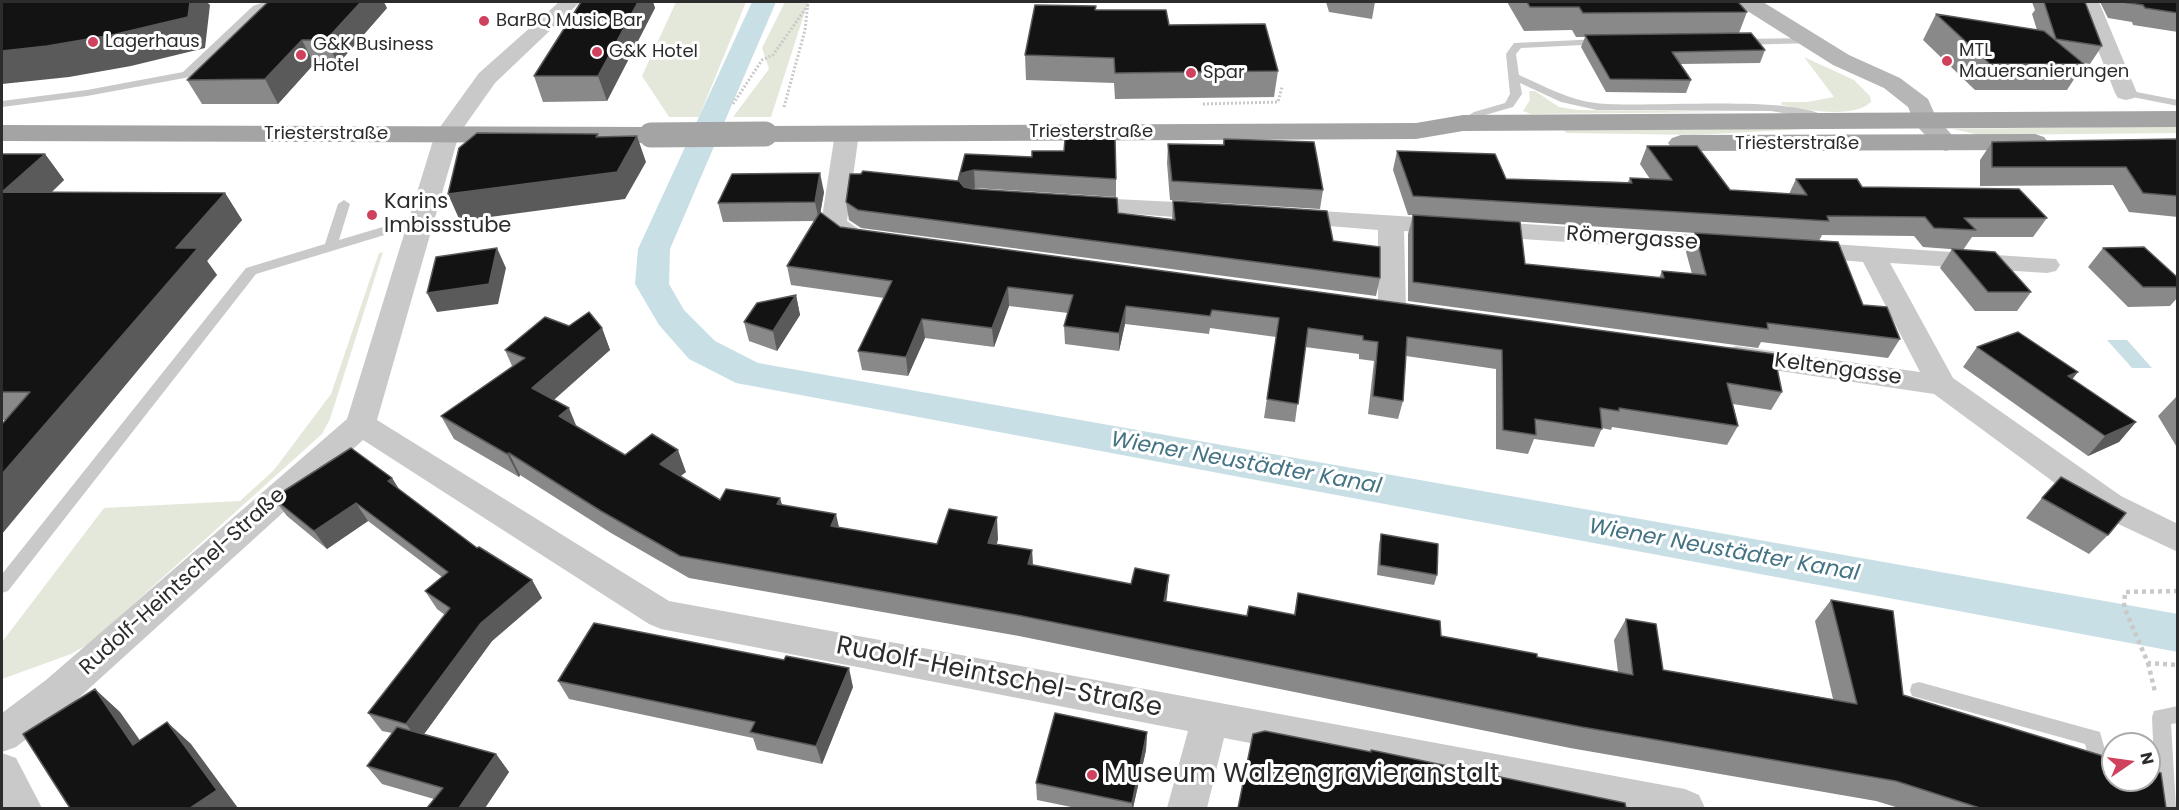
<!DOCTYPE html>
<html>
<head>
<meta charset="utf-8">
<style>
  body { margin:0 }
  #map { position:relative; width:2179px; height:810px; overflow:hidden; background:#fff; font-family:Poppins,sans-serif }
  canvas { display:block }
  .frame { position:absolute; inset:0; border:3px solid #2c2c2c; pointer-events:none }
  .north { position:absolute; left:2101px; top:732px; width:60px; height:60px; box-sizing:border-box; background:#fff; border:2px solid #ababab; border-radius:50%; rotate:77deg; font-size:16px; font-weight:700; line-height:24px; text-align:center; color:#2c2c2c }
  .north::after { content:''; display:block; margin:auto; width:21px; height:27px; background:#d0415e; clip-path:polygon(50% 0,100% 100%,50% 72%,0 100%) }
</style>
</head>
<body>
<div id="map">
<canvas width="2179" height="810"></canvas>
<div class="frame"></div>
<div class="north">N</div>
</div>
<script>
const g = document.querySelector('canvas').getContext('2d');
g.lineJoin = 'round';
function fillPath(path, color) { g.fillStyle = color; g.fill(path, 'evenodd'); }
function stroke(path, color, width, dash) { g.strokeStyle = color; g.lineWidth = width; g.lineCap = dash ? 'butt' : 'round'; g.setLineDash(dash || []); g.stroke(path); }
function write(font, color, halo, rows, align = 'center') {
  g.font = font + ' Poppins,sans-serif'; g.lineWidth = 6; g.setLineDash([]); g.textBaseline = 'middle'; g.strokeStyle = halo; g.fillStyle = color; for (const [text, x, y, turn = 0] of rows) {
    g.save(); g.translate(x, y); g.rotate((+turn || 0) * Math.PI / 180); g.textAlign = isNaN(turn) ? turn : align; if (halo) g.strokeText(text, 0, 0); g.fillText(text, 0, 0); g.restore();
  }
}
const green = new Path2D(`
  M676,2H746L699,117H669L642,76Z
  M785,2H808L771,117H733L769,69L762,48Z
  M1804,57L1854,80L1870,96L1871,102C1853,119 1805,110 1782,105L1781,102H1807L1834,97Z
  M1529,91H1535L1559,107L1578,110L1739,112L1531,114L1523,111L1530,100Z
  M2177,126L2178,133L1979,135L1953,129Z
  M1804,127L1806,129L1695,135L1567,133L1563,130Z
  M383,252L330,419L322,434L90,643L71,654L2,679V642L104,508L240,501L274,470L331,394L379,253Z`);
const water = new Path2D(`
  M2107,340H2127L2152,368H2132Z`);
const canal = new Path2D(`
  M752,2H776L670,249L669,284L684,310L715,341L758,363L2178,614V652L736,383L689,359L659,325L635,284L638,249Z`);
const pathFar1 = new Path2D(`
  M733,104L762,60L773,55L808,5
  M1203,104L1278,102L1282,87
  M784,107L805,30L808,2`);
const path = new Path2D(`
  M2178,591L2125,592L2124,607L2148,663L2178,665
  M2148,663L2155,692`);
const lane = new Path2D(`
  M264,2H277L261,10L190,77L87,96L2,107V101L87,90L183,72L253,6Z
  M1811,38L1816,41L1815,43L1739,45L1734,42L1739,39Z
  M1601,39L1605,40V44L1521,48L1516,54L1519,75C1544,86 1569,100 1596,103C1642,109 1800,93 1829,119L1823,122L1807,117L1771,111L1597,110L1561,102L1520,83L1522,94L1513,107L1482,116L1463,126L1457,123L1474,112L1505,103L1510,94L1506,54L1514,43Z
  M2126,90L2178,100V106L2122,95V91Z
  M344,200L350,204L339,240L420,216L426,220L424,223L256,274L8,591L2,593V574L246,268L325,244L338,204Z
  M1919,682L2100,732L2111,772L2108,778L2101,781L2094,778L2085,744L1912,696L1910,690L1912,684Z
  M2178,706V723L2171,724L2176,808H2156L2152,717L2154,711Z`);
const street = new Path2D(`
  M559,2H580L495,83L459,134L377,420L669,601L1685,789L1699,795L1705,808H1589L1224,738L1207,808H1167L1188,731L661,629L649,624L363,440L72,704L16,747L2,752V713L46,680L347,419L435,134L479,73Z
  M2079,2H2099L2137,93L2134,98L2126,100L2118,98L2115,93Z
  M847,126L855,128L859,133L847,221L860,230L880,233L884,239L880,245C859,250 834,242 821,224L835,133L839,128Z
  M1076,197L1214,204L1223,207L1227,212L1223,217L1214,220L1067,209L1064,204L1067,199Z
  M1289,209L1730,237L1739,239L1743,245L1739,251L1730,253L1404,231L1406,309L1402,315L1392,318L1382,315L1378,309V230L1280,222L1276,217L1280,212Z
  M1802,242L2056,259L2060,265L2056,271L2047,273L1890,263L1953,378L2121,496L2178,524V552L2097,514L1934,394L1726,363L1722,356L1726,349L1736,346L1920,372L1863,262L1793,256L1789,250L1793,244Z
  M2,753L16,758L42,808H2Z`);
const secondary = new Path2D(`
  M1738,2H1763L1849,55L1900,78L1928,99L1936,117L1959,143L1955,148L1946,151L1937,148L1915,124L1908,107L1884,88L1833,65L1741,7Z`);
const primary = new Path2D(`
  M2178,111V127L1463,131L1416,139L765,142L756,139L752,134L756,129L765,126L1416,123L1463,115Z
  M2,125L651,127L660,130L664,135L660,140L651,143L2,141Z
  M2035,134L2044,137L2048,142L2044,147L2035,150L1681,151L1672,148L1668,143L1672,138L1681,135Z`);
const primaryBridge = new Path2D(`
  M651,135L765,134`);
const wall = new Path2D(`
  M581,2H653L655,8L607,101L543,102L534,76Z
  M1326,2H1375L1372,19L1329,12Z
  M1507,2H1738L1747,12L1739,33L1765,50L1760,63L1680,64L1691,80L1686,93L1606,92L1581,47L1585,37H1576L1572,30L1524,31Z
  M2032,2H2085L2102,46L2090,64L2083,63L2084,64L2067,90H1975L1923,40L1936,14L2037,30L2032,14L2035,10Z
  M2100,2H2178V32L2133,25L2132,22L2108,18Z
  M1096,6V10L1169,25L1278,71L1274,97L1115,99L1114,83L1026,80L1025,55Z
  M387,8L338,64H314L278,104H202L187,80Z
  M1224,139L1323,190L1320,209L1170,200L1167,163L1168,144L1223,145Z
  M2178,139V217L2129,212L2113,185L1980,186V160L1992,142Z
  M1647,146L1730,190L1789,194L1796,179L1862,187L2047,218L2033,237H1972L1963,250L1923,247L1914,236L1822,235L1819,241L1479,219L1525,264L1659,278L1662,271L1692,274L1686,252L1695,233L1863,305L1900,339L1888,358L1761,342L1758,348L1408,301V234L1413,215H1408L1393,170L1397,151L1506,179L1628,182L1630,178L1650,179L1640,164Z
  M2,154H45L64,180L52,192L225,193L242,220L207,261L217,275L5,420H2Z
  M965,154L1116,179V197L975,188H973L1118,213L1172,219L1173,201L1333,241L1380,278L1376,296L861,228L849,220L846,202L958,181Z
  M824,192L820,213L840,227L1782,392L1771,410L1733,404L1738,426L1727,445L1612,427L1611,430L1602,428L1594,447L1534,439L1528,454L1496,449V369L1406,356L1403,401L1398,419L1368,414L1374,361L1359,359V354L1305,347L1295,422L1264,418L1276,337L1210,328L1209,334L1125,324L1119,351L1065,344L1064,326L1068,313L1009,306L994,347L925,338L908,376L862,370L858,351L884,298L791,285L787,266L814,221L723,222L718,203Z
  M2103,248L2178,278V297L2170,306L2128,307L2088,267Z
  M1952,249L2031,292L2017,311H1975L1940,268Z
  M796,295L800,315L777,351L749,341L744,322Z
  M569,326L602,328L610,350L554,400L577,427L625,455L686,472L680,476L720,500L782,505L839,528L937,544L998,539L997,544L1032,550L1033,565L1131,584L1169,575L1166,601L1247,616L1294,614L1298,593L1441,636L1537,657L1618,672L1614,640L1626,619L1663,670L1833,699L1815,621L1831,600L1903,695L2113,780L2166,808H1899L1876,801L1570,748L1019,636L689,578L611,533L520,475L519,477L454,439L441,416L512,366L505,350Z
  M1977,347L2072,379L2136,422L2119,442L2088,456L1963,367Z
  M2176,397H2178V449L2158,416Z
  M392,478L399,490L477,548L532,580L542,598L492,641L424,734L496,754L509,772L485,808H427L434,799L382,784L367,766L392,733L382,731L368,713L445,615L437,609L425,591L442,577L368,521L327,549L287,516L273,498Z
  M2042,498L2108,535L2089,554L2026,518Z
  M1381,534L1437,575L1434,585L1377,575L1379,544Z
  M558,681L853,687L822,764L757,750L753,738L569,699Z
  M1147,732L1146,750L1133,808H1076L1037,800L1036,783Z`);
const shadedWall = new Path2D(`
  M190,2H207L210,5L205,48L131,66L69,77L2,84V51Z
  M361,2H384L387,8L338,64L326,40Z
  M638,2H653L655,8L607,101L598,76Z
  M302,40L314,64L278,104L265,79Z
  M637,136L646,162L625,199L460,221L448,194Z
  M45,154L64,180L23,219L2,192Z
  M974,170L975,188L964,191L959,181L962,173Z
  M820,173L824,192L819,221L815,202Z
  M225,193L242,220L207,261L217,275L2,534V474L176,248Z
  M497,248L506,268L498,304L437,312L427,293Z
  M1008,287L1009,306L994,347L992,328Z
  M796,295L800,315L777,351L773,331Z
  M1126,306L1125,324L1119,351V333Z
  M922,319L925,338L908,376L906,357Z
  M602,328L610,350L542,410L532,388Z
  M2078,372L2062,392L2068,376Z
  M569,408L578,430L559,416Z
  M2136,422L2119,442L2088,456L2105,436Z
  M678,450L686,472L668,486L660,464Z
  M509,453L520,475L519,477L507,454Z
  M392,478L404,497L388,481Z
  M780,498L787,520L777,504Z
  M356,503L368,521L327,549L314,531Z
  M836,514L841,536L831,526Z
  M997,517L998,539L990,564L988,543Z
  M1032,550L1033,571L1028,564Z
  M1169,575L1167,597L1162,622L1164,601Z
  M532,580L542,598L492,641L419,741L406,724L481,623Z
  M849,668L853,687L822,764L816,746Z
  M95,689L120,712L158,766L133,745Z
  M167,722L191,744L238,808H190Z
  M1147,732L1146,750L1133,808H1132V803Z
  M496,754L509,772L485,808H459Z`);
const building = new Path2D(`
  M2,2H190L188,17L112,35L47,46L2,51Z
  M268,2H361L326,40H302L265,79L187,80Z
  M581,2H638L598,76H534Z
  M1527,2H1738L1747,12L1583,13L1579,7H1530Z
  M2044,2H2085L2102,46L2056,39Z
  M2122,2H2178V13L2145,8L2143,5Z
  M1035,5L1096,6L1095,10H1166L1169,25L1265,24L1278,71L1115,73L1114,58L1025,55Z
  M1936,14L2044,31L2084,64H1990Z
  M1751,33L1765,50L1672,52L1691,80L1610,79L1585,35Z
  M477,133L598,134L596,137L637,136L617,172L448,194L459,148Z
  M1065,139H1115L1116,179L974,170L962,173L959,181L964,187L973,189L1117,198L1118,213L1175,220L1173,201L1327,211L1333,241L1380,247V278L858,210L846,202L850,174H861L863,171L958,181L965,154L1032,157V151H1064Z
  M1224,139L1314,142L1323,190L1172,181L1168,144L1224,145Z
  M2178,139V196L2143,193L2126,167H1992V142Z
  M1647,146H1697L1730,190L1807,195L1796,179H1857L1862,187L2019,189L2047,218H1964L1976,230L1934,228L1925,217L1827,216L1829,221L1413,196L1397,151L1495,154L1506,179L1632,183L1630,178L1672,180Z
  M2,154H45L2,192L225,193L176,248H198L2,474V424L30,392H2Z
  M820,173L815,202L718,203L732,174Z
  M820,212L840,227L1774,354L1782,392L1727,383L1738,426L1619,408V411L1600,408L1602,429L1535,419L1536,435L1503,430L1502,350L1407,337L1403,401L1373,396L1378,342L1363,340V336L1308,328L1298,404L1267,399L1279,318L1212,310L1210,316L1126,306L1119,333L1064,326L1073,295L1008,287L992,328L922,319L906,357L858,351L892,281L787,266Z
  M1413,215L1520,222L1525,264L1664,278L1662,271L1706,275L1695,233L1838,242L1863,305L1887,307L1900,339L1767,323L1768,329L1413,282Z
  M2144,247L2178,278V287H2143L2103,248Z
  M497,248L489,284L427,293L436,257Z
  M1952,249L1995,252L2031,292H1988Z
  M796,295L773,331L744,322L757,303Z
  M589,312L602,328L532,388L569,408L559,416L625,455L652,434L678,450L660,464L720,500L726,489L780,498L777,504L836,514L831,526L937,544L949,509L997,517L988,543L1032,550L1028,564L1131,584L1135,568L1169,575L1164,601L1247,616L1249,606L1295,615L1298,593L1440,621L1441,636L1537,654V657L1633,675L1626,619L1656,624L1663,670L1857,704L1831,600L1893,611L1903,695L2113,759V780H2149V770L2161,773L2166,808H1980L1896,781L1582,727L1017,615L680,556L601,511L509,453L507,454L441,416L525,358L505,350L545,317L569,326Z
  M2018,332L2078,372L2068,376L2136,422L2105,436L1977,347Z
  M351,448L392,478L388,481L477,548L479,547L532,580L481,623L406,724L368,713L450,608L425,591L448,572L356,503L314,531L273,498Z
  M2061,477L2126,513L2108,535L2042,498Z
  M1381,534L1438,544L1437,575L1380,565Z
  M594,623L784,660L786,656L849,668L816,746L750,732L755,722L558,681Z
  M95,689L133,745L167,722L217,790L190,808H70L23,734Z
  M1055,713L1147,732L1132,803L1036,783Z
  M397,727L496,754L459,808H427L443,788L367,766Z
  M1265,731L1371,752V750L1625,803L1626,808H1238L1253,734Z`);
const markers = [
  [484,21,6,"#d0415e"],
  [93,42,6,"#d0415e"],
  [597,52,6,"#d0415e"],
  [301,55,6,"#d0415e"],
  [1947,61,6,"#d0415e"],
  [1191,73,6,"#d0415e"],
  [372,215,6,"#d0415e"],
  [1092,775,6,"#d0415e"]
];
const farPoinames = [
  ["BarBQ Music Bar",496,21],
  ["Lagerhaus",105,42],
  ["G&K Business",313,45],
  ["Hotel",313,66],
  ["MTL",1959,51],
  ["Mauersanierungen",1959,72],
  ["G&K Hotel",609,52],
  ["Spar",1203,73]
];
const farStreetnames = [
  ["Triesterstraße",1091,132],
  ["Triesterstraße",326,134],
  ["Triesterstraße",1797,144]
];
const poiNames = [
  ["Karins",384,203],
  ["Imbissstube",384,227]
];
const streetNames = [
  ["Römergasse",1632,239,4],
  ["Keltengasse",1838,370,8],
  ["Rudolf-Heintschel-Straße",183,582,-42]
];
const waterNames = [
  ["Wiener Neustädter Kanal",1246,464,10],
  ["Wiener Neustädter Kanal",1724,551,10]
];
const nearStreetnames = [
  ["Rudolf-Heintschel-Straße",999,678,11]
];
const nearPoinames = [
  ["Museum Walzengravieranstalt",1104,775]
];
fillPath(green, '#e4e8db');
fillPath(water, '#c9dfe6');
fillPath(canal, '#c9dfe6');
stroke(pathFar1, '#c9c9c9', 3, [2, 2]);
stroke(path, '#c9c9c9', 4.5, [4, 4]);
fillPath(lane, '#c9c9c9');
fillPath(street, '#c9c9c9');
fillPath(secondary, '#b6b6b6');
fillPath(primary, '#a4a4a4');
stroke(primaryBridge, '#a4a4a4', 25);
fillPath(wall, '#898989');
fillPath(shadedWall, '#5a5a5a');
fillPath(building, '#131313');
stroke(building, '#5a5a5a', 1.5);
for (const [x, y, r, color] of markers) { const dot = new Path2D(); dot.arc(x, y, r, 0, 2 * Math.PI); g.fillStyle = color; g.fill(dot); stroke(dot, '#fff', 2); }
write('18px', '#2c2c2c', '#fff', farPoinames, 'left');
write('18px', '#2c2c2c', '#fff', farStreetnames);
write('21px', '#2c2c2c', '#fff', poiNames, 'left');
write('21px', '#2c2c2c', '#fff', streetNames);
write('italic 22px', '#447384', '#fff', waterNames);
write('26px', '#2c2c2c', '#fff', nearStreetnames);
write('26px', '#2c2c2c', '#fff', nearPoinames, 'left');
</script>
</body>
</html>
